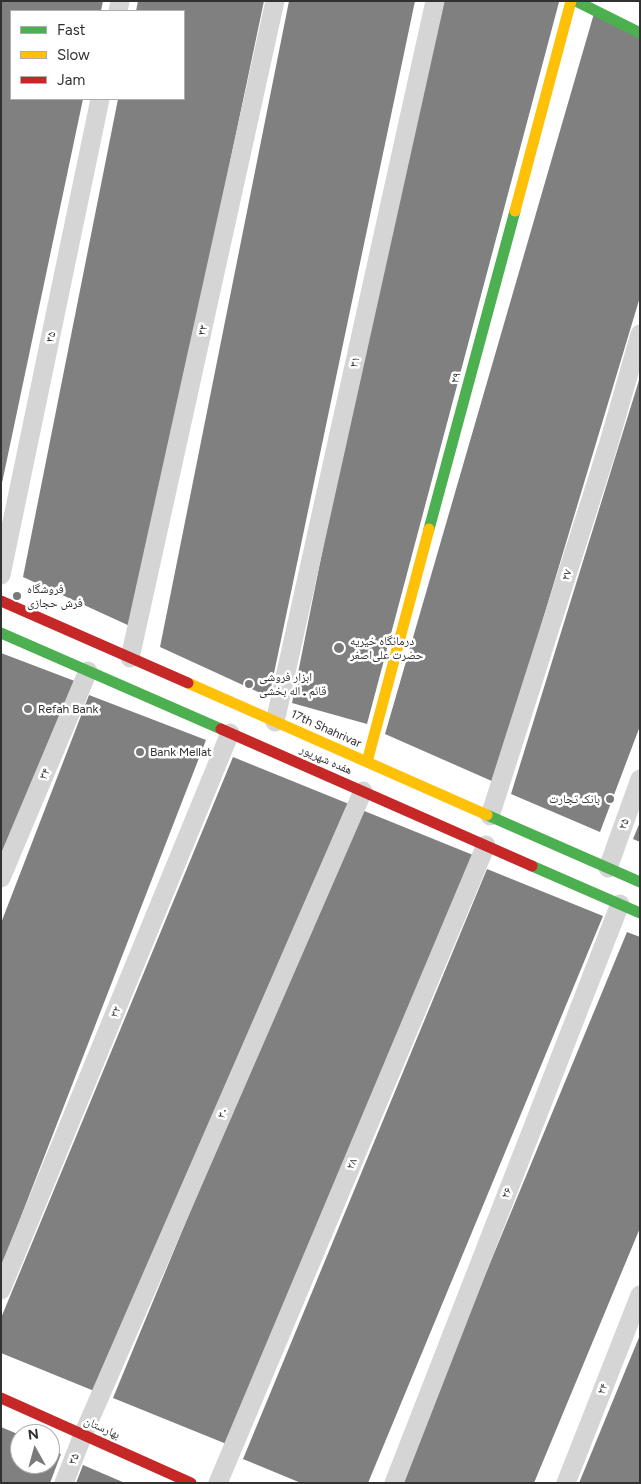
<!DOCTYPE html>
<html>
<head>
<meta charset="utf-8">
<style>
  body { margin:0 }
  #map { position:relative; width:641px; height:1484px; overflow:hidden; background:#fff; font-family:Figtree,sans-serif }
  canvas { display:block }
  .frame { position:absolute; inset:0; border:2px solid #313131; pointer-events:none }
  .legend { position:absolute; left:10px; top:10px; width:175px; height:90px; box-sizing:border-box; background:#fff; border:1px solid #adadad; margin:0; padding:6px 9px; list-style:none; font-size:15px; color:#313131 }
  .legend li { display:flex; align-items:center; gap:10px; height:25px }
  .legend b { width:25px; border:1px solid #adadad }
  .north { position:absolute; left:10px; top:1424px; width:50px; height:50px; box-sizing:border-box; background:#fff; border:1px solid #adadad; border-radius:50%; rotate:353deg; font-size:14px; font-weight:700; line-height:20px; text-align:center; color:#313131 }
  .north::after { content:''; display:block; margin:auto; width:18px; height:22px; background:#797979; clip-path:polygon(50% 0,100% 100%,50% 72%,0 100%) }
</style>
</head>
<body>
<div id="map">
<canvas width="641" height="1484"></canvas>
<div class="frame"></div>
<ul class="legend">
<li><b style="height:6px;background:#4caf50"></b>Fast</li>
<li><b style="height:6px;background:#ffc107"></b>Slow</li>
<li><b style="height:6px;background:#c62828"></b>Jam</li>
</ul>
<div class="north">N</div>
</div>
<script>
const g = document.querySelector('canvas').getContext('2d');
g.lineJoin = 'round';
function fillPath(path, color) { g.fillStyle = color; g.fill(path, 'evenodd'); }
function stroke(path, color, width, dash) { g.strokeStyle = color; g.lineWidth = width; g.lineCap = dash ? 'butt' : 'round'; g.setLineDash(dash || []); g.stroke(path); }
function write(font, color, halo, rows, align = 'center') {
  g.font = font + ' Figtree,"Noto Naskh Arabic",sans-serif'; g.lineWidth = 5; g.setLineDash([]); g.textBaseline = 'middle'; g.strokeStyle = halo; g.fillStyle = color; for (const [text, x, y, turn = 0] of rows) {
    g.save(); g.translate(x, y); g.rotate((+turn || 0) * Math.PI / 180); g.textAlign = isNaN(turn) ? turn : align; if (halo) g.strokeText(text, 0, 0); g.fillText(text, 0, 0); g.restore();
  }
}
const building = new Path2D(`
  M1,1H103L101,11H11V99H83L2,483Z
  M138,1H264L132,627L23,577L118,99H184V11H136Z
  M289,1H415L269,697L160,647Z
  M432,1L559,2L367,724L292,703Z
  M595,10L640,35V297L494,782L385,734Z
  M640,377V726L600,832L511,794Z
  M1,653L80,683L1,886Z
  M89,695L206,740L1,1268V923Z
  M233,757L349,804L104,1395L1,1353V1318Z
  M357,808L473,855L229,1445L113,1398Z
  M640,822V842L633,839Z
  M487,869L603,916L368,1483H301L243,1459Z
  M627,932L640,937V1228L534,1483H399Z
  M640,1335V1483H579Z
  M1,1427L20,1435V1464H50V1449L61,1454L50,1483H1Z
  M83,1465L125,1483H76Z`);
const street = new Path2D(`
  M118,11L120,1
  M1,575L100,99
  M130,658L275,1
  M275,722L435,1
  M490,816L608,446L640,334
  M608,868L640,779
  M1,878L88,671
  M1,1290L230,733
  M64,1483L83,1435L363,791
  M218,1483L486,845
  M394,1483L620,904
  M566,1483L640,1295`);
const fast = new Path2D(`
  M576,1L640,33
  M429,529L515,211
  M1,633L221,729
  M487,815L640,882
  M532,866L640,913`);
const slow = new Path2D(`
  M515,211L571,1
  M188,683L487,815
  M367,762L429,529`);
const jam = new Path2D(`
  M1,601L188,683
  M221,729L532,866
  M1,1398L191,1483`);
const markers = [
  [17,596,5,"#797979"],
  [339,648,6,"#797979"],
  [249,684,5,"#797979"],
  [28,709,5,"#797979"],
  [140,752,5,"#797979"],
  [610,799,5,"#797979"]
];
const streetNames = [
  ["۳۳",203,330,-78],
  ["۳۵",51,337,-78],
  ["۳۱",355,362,-77],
  ["۲۹",456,378,-75],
  ["۲۷",567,575,-72],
  ["17th Shahrivar",326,729,24],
  ["هفده شهریور",326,760,24],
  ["۳۴",45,774,-67],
  ["۲۵",624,824,-70],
  ["۳۲",116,1012,-68],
  ["۳۰",223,1113,-66],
  ["۲۸",352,1164,-67],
  ["۲۶",507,1193,-69],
  ["۲۴",603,1389,-69],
  ["بهارستان",102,1428,24],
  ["۳۵",74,1459,-69]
];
const poiNames = [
  ["فروشگاه",27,589],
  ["فرش حجازی",27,603],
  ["درمانگاه خیریه",350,641],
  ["حضرت علی‌اصغر",350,655],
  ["ابزار فروشی",259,677],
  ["قائم ـ اله بخشی",259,691],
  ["Refah Bank",38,709],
  ["Bank Mellat",150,752],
  ["بانک تجارت",600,799,"right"]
];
fillPath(building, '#808080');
stroke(street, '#d5d5d5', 19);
stroke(fast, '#4caf50', 11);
stroke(slow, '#ffc107', 11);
stroke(jam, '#c62828', 11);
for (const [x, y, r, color] of markers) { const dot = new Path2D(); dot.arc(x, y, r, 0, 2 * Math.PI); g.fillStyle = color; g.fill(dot); stroke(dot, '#fff', 2); }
write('12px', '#313131', '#fff', streetNames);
write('12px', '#313131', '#fff', poiNames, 'left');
</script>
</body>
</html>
